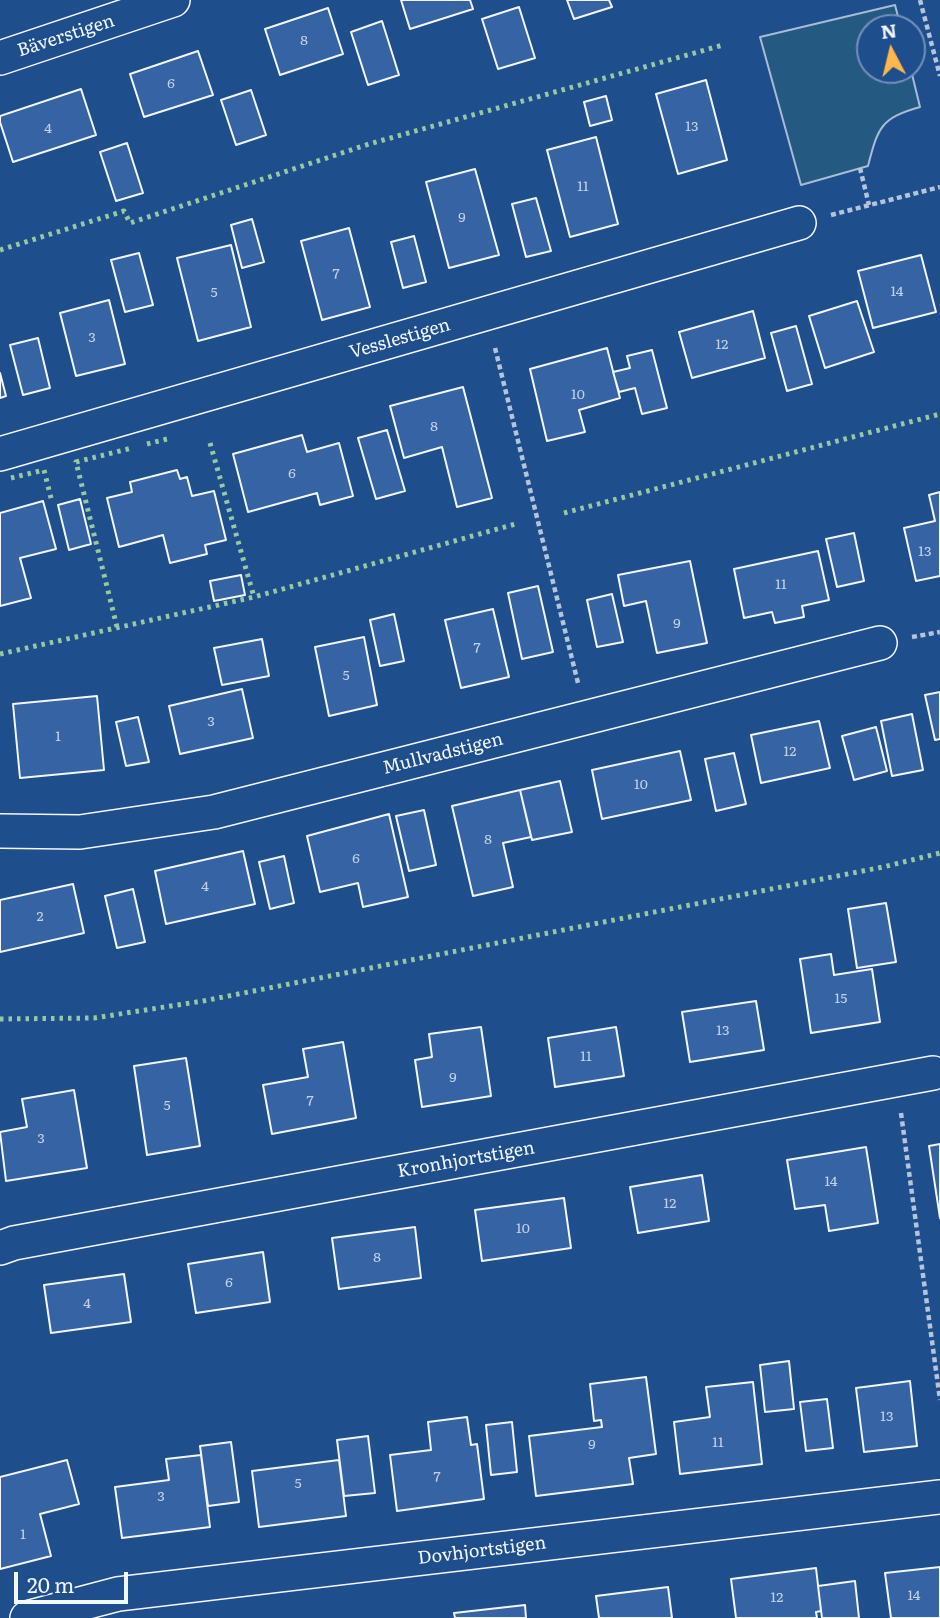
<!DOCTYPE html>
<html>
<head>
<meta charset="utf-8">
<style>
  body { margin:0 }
  #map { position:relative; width:940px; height:1618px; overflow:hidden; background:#1f4e8c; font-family:Literata,serif }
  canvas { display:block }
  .north { position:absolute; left:856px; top:14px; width:70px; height:70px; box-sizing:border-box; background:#1f4e8c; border:2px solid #7391ba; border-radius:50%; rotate:353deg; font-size:19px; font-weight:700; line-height:28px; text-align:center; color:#f2f6ff }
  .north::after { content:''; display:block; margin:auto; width:24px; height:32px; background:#ffb74d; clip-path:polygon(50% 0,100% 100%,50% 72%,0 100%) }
  .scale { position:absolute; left:14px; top:1572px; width:114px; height:32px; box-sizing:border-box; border:4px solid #f2f6ff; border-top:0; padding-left:9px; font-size:21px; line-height:24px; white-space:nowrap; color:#f2f6ff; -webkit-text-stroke:5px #1f4e8c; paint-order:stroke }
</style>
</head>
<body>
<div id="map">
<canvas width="940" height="1618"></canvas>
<div class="north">N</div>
<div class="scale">20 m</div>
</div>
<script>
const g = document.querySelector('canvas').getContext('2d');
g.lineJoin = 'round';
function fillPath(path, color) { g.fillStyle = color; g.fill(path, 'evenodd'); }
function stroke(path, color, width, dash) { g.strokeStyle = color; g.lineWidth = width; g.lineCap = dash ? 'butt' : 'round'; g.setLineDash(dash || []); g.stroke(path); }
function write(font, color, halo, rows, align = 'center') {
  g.font = font + ' Literata,serif'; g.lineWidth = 5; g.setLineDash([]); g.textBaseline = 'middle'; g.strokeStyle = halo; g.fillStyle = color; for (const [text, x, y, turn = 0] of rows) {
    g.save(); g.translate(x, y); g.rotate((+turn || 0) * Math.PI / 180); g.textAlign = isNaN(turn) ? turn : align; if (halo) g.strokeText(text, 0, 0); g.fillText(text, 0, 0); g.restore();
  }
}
const green = new Path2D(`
  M895,5L901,28H870V70H911L920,107C881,118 878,127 868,166L801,185L760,37Z`);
const building = new Path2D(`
  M401,0H470L473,9L410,29Z
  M567,0H609L612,7L574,19Z
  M519,7L535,58L498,69L482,19Z
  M328,8L343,54L280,75L265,29Z
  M382,21L399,75L368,85L351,32Z
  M198,51L213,95L144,117L130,74Z
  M706,80L727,160L678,174L656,94Z
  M81,89L96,135L13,162L0,122V116Z
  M251,90L266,135L236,145L221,100Z
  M606,96L612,120L590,126L584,102Z
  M596,137L618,224L570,237L547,150Z
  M127,143L143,193L116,201L100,152Z
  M475,169L499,255L449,268L426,182Z
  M536,198L551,251L526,257L512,204Z
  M252,219L264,262L242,268L231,225Z
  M349,228L370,307L322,320L301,241Z
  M414,236L426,282L403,288L391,242Z
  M231,245L251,327L198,341L177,258Z
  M139,253L153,305L125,312L111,260Z
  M921,255L936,312L873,328L858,271Z
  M109,300L125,364L76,376L60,313Z
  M857,301L874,352L825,368L809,316Z
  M753,311L765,358L692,378L679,332Z
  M796,326L812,384L787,391L771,333Z
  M38,338L50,388L23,395L10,345Z
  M607,348L620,398L579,410L585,432L547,441L530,369Z
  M652,350L667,408L642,414L635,388L619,392L613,372L630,368L627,356Z
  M0,373L6,396L0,398Z
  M463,387L492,498L457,507L442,447L404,458L390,406Z
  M387,430L405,491L376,499L358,438Z
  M302,435L307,452L339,443L353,496L320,505L317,493L248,512L233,454Z
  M177,470L180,479L187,477L192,496L214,491L226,540L205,545L207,554L170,563L163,535L119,547L107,498L132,492L130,482Z
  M940,492V576L916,581L904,528L935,521L929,495Z
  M80,499L91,544L69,550L58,505Z
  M43,501L56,549L20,558L31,598L0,606V513Z
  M854,533L864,581L837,587L826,539Z
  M818,551L829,600L802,606L804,617L775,623L772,612L744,618L734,569Z
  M690,561L707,643L657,653L646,601L624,606L618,575Z
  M241,575L245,595L214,601L210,581Z
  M538,586L553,652L522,659L508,593Z
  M612,594L623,642L597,647L587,600Z
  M493,609L509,677L461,688L445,620Z
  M394,614L404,661L380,666L370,620Z
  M364,637L377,705L329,716L315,647Z
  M262,639L269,676L222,685L214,648Z
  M242,689L253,738L180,754L169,706Z
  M940,692V739L935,740L925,695Z
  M97,696L104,770L20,778L13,704Z
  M912,714L923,770L892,776L881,721Z
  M138,717L149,762L126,766L116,722Z
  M819,721L830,768L761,783L751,735Z
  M876,727L887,771L854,780L842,736Z
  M680,751L691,800L602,819L592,770Z
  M734,753L746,804L716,811L705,759Z
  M560,781L572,832L532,840L520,790Z
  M520,790L531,837L503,843L513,887L473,896L452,806Z
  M424,810L436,865L409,871L396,816Z
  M389,814L408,897L363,907L358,883L320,892L307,836Z
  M243,851L255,904L166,924L155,871Z
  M284,856L294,903L270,909L259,862Z
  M73,884L84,933L0,952V900Z
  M133,889L145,942L117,948L105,896Z
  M886,903L896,962L857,968L848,909Z
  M831,954L834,975L872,969L880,1022L811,1033L800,959Z
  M756,1001L764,1050L690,1062L682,1012Z
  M481,1027L491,1096L422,1107L415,1060L432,1057L429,1034Z
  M616,1027L624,1076L555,1087L548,1038Z
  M343,1042L356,1118L272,1134L263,1085L308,1077L303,1049Z
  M186,1058L200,1146L147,1155L134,1066Z
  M74,1090L87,1168L6,1181L0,1132L27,1127L22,1099Z
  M940,1144V1218L929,1146Z
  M866,1147L878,1223L829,1231L825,1205L795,1209L787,1160Z
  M702,1175L709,1221L638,1233L630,1187Z
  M564,1198L571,1248L482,1261L475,1210Z
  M415,1227L421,1278L339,1289L332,1238Z
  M263,1252L270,1302L196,1313L188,1264Z
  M124,1274L131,1322L51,1333L44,1285Z
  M789,1361L794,1409L765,1412L760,1365Z
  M646,1377L656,1454L629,1458L633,1484L536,1496L529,1436L602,1427L601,1420L594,1421L590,1384Z
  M910,1381L917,1446L864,1452L856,1388Z
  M753,1382L762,1464L680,1474L674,1422L710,1417L706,1387Z
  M827,1399L833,1448L806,1451L800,1402Z
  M467,1417L471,1445L477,1444L484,1499L397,1511L390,1455L431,1450L428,1422Z
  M512,1422L517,1472L491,1475L486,1425Z
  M368,1436L375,1493L344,1496L337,1440Z
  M231,1442L239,1502L208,1506L200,1446Z
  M201,1455L210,1527L122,1538L115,1487L169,1480L166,1459Z
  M67,1460L79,1504L40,1514L51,1556L0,1569V1477Z
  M339,1460L346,1516L259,1527L252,1471Z
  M940,1567V1618H891L885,1573Z
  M816,1568L821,1611L816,1612L817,1618H736L731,1579Z
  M855,1581L859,1618H822L818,1586Z
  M668,1587L672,1618H599L596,1596Z
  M525,1605L526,1618H455L454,1613Z`);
const path = new Path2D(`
  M920,0L940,76
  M860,168L869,205
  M831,215L940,187
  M495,348L578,683
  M912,637L940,632
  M901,1113L940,1400`);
const minor = new Path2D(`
  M0,58L173,0
  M0,454L799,223
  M0,831L80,832L214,812L880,643
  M0,1248L14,1243L933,1073
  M27,1618L118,1594L940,1497`);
const hedge = new Path2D(`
  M0,250L124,211L130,223L369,144L723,45
  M210,443L254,597
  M147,444L171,438
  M11,478L44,470L52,502
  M564,513L940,414
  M117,627L76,462L132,448
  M0,654L254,597L519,523
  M0,1019L94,1018L203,1001L883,867L940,853`);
const numberNames = [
  ["8",304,41],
  ["6",171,84],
  ["13",692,127],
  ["4",48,129],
  ["11",583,187],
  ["9",462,218],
  ["7",336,274],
  ["14",897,292],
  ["5",214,293],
  ["3",92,338],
  ["12",722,345],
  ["10",578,395],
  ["8",434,427],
  ["6",292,474],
  ["13",925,552],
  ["11",781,585],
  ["9",677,624],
  ["7",477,648],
  ["5",346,676],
  ["3",211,722],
  ["1",58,737],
  ["12",790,752],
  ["10",641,785],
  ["8",488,840],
  ["6",356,859],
  ["4",205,887],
  ["2",40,917],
  ["15",841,999],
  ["13",723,1031],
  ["11",586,1057],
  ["9",453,1078],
  ["7",310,1101],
  ["5",167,1106],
  ["3",41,1139],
  ["14",831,1182],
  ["12",670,1204],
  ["10",523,1229],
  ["8",377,1258],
  ["6",229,1283],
  ["4",87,1304],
  ["13",887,1417],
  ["11",718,1443],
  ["9",592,1445],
  ["7",437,1477],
  ["5",298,1484],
  ["3",161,1497],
  ["1",23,1535],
  ["14",914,1596],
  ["12",777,1598]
];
const streetNames = [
  ["Bäverstigen",66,36,-18],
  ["Vesslestigen",400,339,-16],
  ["Mullvadstigen",443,754,-14],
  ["Kronhjortstigen",466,1160,-10],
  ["Dovhjortstigen",482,1551,-7]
];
fillPath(green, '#245a82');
stroke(green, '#a8bbd7', 2);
fillPath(building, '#3563a3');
stroke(building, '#f2f6ff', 2);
stroke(minor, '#f2f6ff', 36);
stroke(path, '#b3c4dc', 4.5, [5, 3.5]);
stroke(minor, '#1f4e8c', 33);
stroke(hedge, '#97c8a6', 5, [3.5, 5]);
write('14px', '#c3d1e8', null, numberNames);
write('18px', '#f2f6ff', '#1f4e8c', streetNames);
</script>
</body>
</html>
